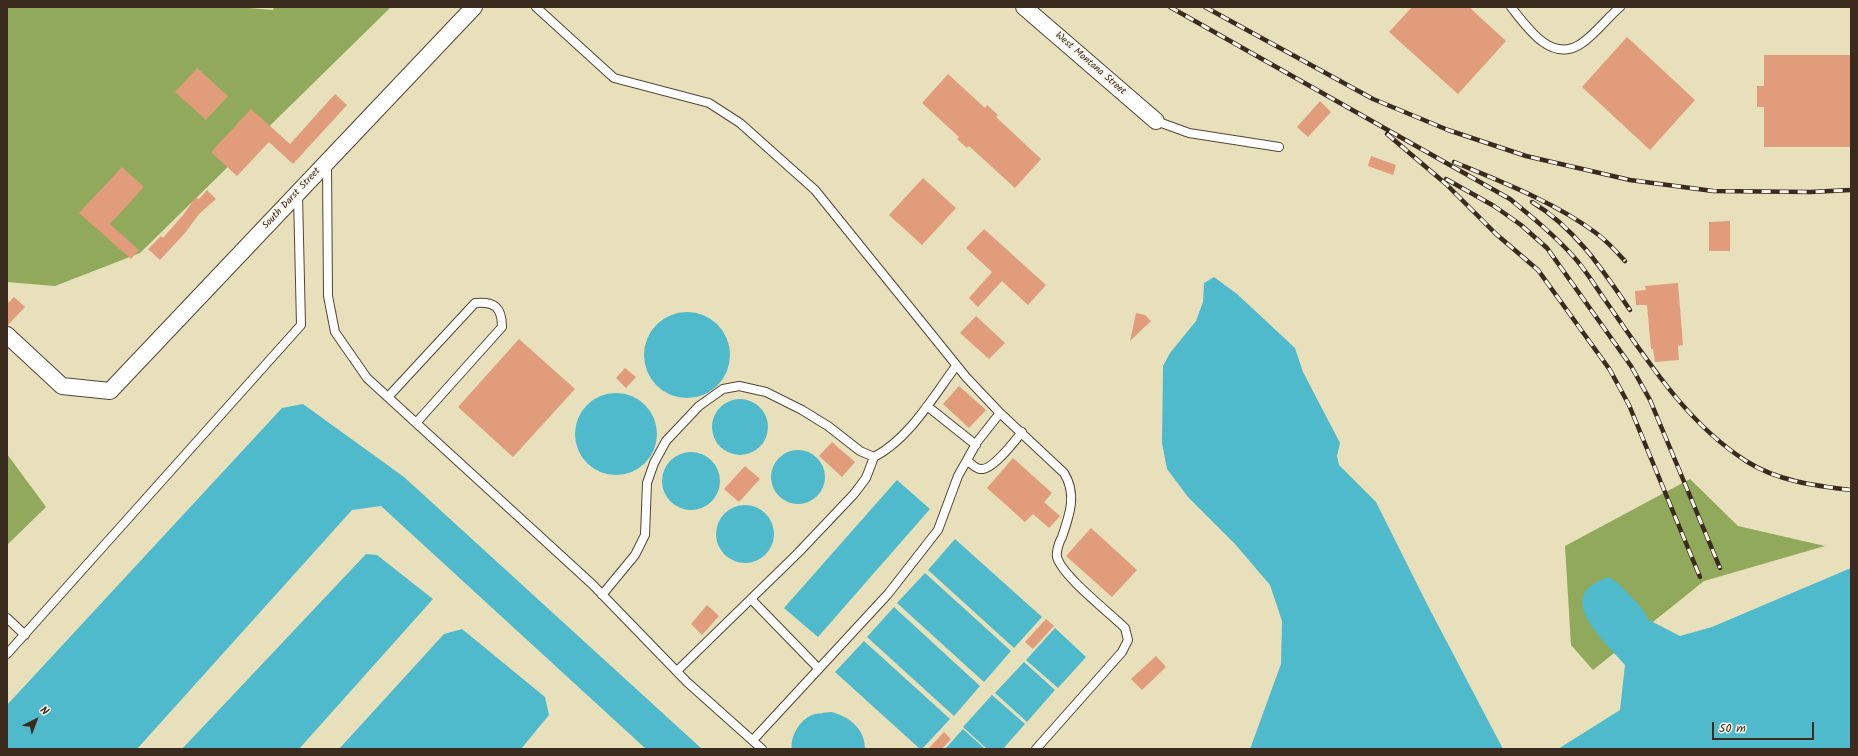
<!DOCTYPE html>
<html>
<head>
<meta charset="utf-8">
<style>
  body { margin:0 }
  #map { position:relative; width:1858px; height:756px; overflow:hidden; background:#e8e0bb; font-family:Kalam,sans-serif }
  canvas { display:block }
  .frame { position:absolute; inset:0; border:8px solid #3b2a1e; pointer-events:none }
  .north { position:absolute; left:16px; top:700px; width:40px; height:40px; -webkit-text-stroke:3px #fbf7ec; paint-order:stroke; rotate:42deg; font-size:11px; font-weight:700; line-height:16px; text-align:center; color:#3b2a1e }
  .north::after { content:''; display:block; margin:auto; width:14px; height:18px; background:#3b2a1e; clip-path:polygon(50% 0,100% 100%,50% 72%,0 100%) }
  .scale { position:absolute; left:1712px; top:722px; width:102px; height:18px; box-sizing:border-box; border:2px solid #3b2a1e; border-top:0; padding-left:5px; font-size:12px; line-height:14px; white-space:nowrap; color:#3b2a1e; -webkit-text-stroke:3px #fbf7ec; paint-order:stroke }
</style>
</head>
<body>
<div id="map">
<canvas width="1858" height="756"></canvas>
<div class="frame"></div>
<div class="north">N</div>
<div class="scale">50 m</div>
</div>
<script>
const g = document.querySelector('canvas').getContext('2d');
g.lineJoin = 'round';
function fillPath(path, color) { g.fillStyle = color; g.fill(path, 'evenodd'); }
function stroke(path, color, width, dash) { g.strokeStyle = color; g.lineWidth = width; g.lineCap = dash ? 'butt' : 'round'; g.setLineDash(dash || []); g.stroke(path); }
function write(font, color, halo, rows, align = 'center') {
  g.font = font + ' Kalam,sans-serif'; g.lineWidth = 3.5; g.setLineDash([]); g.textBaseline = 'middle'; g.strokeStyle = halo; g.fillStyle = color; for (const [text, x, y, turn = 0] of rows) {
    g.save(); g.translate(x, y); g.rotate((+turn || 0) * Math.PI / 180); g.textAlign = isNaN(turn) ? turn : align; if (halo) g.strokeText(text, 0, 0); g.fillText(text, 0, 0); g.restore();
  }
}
const forest = new Path2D(`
  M7,7H236L273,10L274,7H391L140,253L55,286L7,282Z
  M7,454L46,507L7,545Z
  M1690,479L1738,526L1825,546L1704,581L1593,670L1571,645L1565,546Z`);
const water = new Path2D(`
  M1214,277L1237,294L1295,348L1303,372L1340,443L1337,456L1339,465L1376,502L1428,606L1503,749H1250L1281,664L1282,621L1270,585L1235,544L1188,497L1167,469L1162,443L1163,366L1170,353L1196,321L1203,302L1204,283Z
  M644 355a43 43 0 1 1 86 0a43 43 0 1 1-86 0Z
  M575 434a41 41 0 1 1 82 0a41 41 0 1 1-82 0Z
  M712 427a28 28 0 1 1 56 0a28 28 0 1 1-56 0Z
  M303,404L404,477L702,749H646L381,506L352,510L137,749H7V705L282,408Z
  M771 477a27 27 0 1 1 54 0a27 27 0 1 1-54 0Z
  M662 481a29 29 0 1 1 58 0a29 29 0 1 1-58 0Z
  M897,480L930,509L818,637L784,608Z
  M716 534a29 29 0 1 1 58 0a29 29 0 1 1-58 0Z
  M955,539L1042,617L1014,648L928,570Z
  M366,554L377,555L433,599L299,749H182Z
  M1851,568V749H1558L1620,710L1625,665C1603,639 1551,595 1609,577L1620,585L1641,607L1649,620L1680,636L1712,627Z
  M925,573L1011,651L984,682L897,603Z
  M894,607L980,686L954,716L867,637Z
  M1055,628L1086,657L1058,688L1026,660Z
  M462,629L545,697L549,715L521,749H339L444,634Z
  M864,641L950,719L922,749H920L835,672Z
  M1024,662L1055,690L1027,722L995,693Z
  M992,695L1025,724L1003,749H987L963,727Z
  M831,712C849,716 865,729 865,749H792C790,736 800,720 812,715C817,713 825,713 831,712Z
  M963,729L985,749H945Z`);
const building = new Path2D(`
  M1412,7H1469L1506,41L1458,94L1389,32Z
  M1627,37L1695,100L1650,150L1582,87Z
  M1764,55H1851V147H1764V107H1757V86H1764Z
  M197,68L228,96L206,120L175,92Z
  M948,74L985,108L987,105L998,115L996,117L1041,159L1015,188L969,146L967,148L957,139L959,137L922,103Z
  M335,94L347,105L293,164L269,142L237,176L211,152L251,109L290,144Z
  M1320,101L1331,112L1308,137L1297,127Z
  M1371,156L1396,165L1393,175L1368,166Z
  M122,167L144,187L110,224L139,250L131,259L79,213Z
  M923,178L956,208L922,245L889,215Z
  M207,190L216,199L199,214L185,233L160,260L148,249L161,236L163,238L183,215L196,197L199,199Z
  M1730,221V251H1709V222Z
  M984,229L1046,285L1028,305L1002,281L978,307L969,298L992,272L966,248Z
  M1678,283L1683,345L1678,346L1679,360L1655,362L1653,349H1651L1647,305H1636L1635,291L1646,290L1645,286Z
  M14,297L25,307L7,326V304Z
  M1136,313L1145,315L1151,321L1130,341Z
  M976,316L1005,343L989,359L960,333Z
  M519,339L575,389L513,457L458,407Z
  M625,368L636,377L626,388L616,378Z
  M959,386L986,410L969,428L943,404Z
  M832,442L855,462L842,477L819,456Z
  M1013,458L1052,493L1044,502L1060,516L1049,528L1033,514L1025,522L987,488Z
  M745,466L760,479L739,502L724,489Z
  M1091,528L1137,570L1112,597L1066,556Z
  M707,605L719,616L702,635L691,624Z
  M1046,619L1054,626L1033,649L1025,642Z
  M1156,656L1166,667L1142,690L1131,679Z
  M944,732L951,739L942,749H928Z`);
const service = new Path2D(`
  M536,7L614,78L709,103L740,123L815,190L966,377L1000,413L1064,473C1077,494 1070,514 1062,537C1059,542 1056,552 1057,557C1062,576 1110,613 1125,628L1128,640L1122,652L1036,749
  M1511,7C1527,27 1550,62 1579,45C1593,37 1607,18 1620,7
  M1156,121L1189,133L1279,147
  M327,163L328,296L335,332L367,378L592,584L687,682L762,749
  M388,397L475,303C494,301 502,307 502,327L416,423
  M927,406L976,445
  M967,460C970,463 975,468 980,469C992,471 1014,442 1022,432
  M602,595L635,555L645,535L647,483L654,463L666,441L699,406L723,389L739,386L766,392L802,410L828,426L860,451L874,457C909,439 933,397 956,366
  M751,599L819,669
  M7,618L25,635
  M7,654L301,325L298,195
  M677,671L798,553L854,494L866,478L874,457
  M753,740L888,594L938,530L958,476L967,460L977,442L1000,413`);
const minor = new Path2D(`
  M1024,7L1156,121
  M7,335L62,386L110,391L474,7`);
const rail = new Path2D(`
  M1170,7L1510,199C1532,217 1554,235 1573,256C1585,269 1595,286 1605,300C1646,358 1685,422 1746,461C1777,481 1816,486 1851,490
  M1205,7L1373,99L1448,130L1526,156L1630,180L1713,191L1810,192L1851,190
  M1387,134L1446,184L1496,234L1538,270L1610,370L1629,405L1700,577
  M1454,162C1502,182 1554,202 1596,233C1607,241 1616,251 1625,261
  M1446,179L1494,206L1521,225L1547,248L1631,366L1650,400L1720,568
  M1532,202C1575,228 1602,269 1630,310`);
const streetNames = [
  ["West Montana Street",1090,64,41],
  ["South Darst Street",292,199,-47]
];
fillPath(forest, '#90a95a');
fillPath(water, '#4fbacb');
fillPath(building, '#e19c7b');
stroke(service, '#554536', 10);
stroke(minor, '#554536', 18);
stroke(service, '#fff', 8);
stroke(minor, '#fff', 16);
stroke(rail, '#3b2a1e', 4.5);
stroke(rail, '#fbf7ec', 3, [9]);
write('10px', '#3b2a1e', '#fbf7ec', streetNames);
</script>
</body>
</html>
